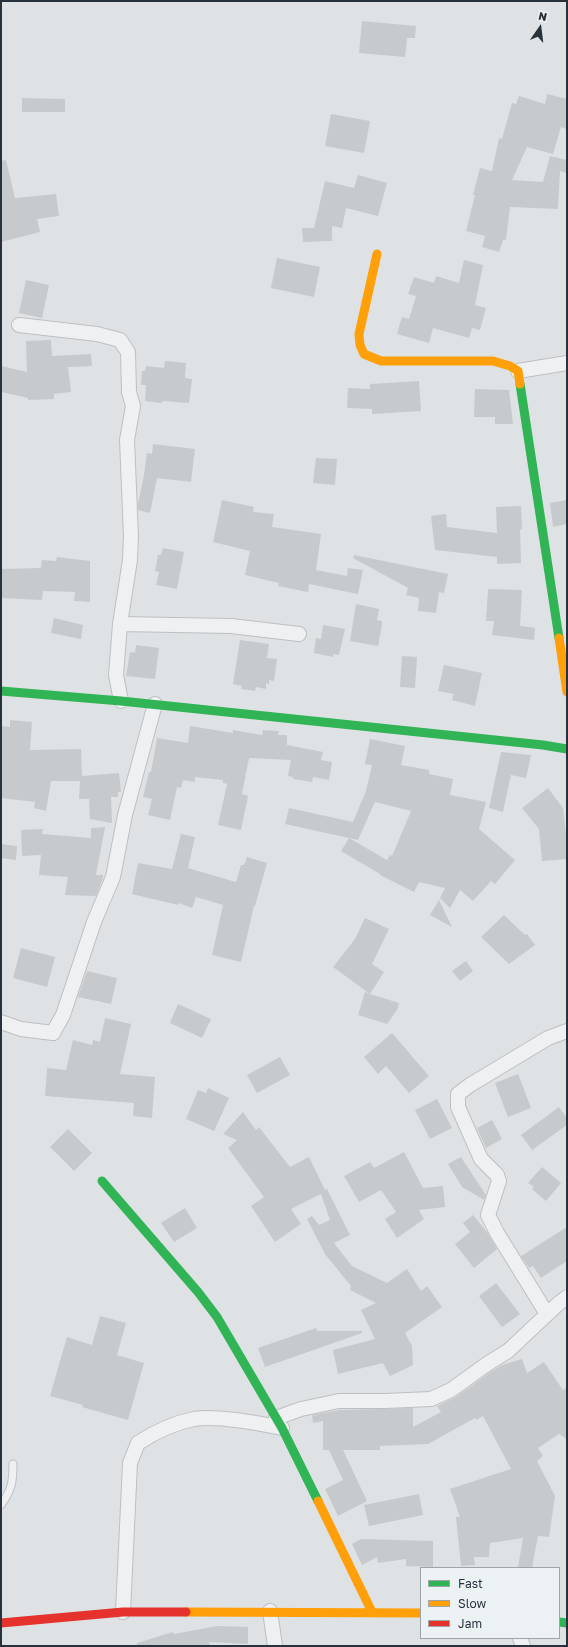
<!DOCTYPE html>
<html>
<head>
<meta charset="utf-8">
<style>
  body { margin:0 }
  #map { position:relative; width:568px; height:1647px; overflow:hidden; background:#dfe2e4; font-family:"Golos Text",sans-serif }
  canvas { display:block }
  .frame { position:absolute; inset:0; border:2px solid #27323c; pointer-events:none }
  .legend { position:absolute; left:420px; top:1567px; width:140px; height:72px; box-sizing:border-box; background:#ecf1f4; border:1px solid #9da5aa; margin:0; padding:5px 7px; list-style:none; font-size:12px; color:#27323c }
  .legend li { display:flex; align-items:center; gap:8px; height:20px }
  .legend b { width:20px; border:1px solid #9da5aa }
  .north { position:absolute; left:520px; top:8px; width:40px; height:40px; -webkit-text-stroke:3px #ecf1f4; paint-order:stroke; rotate:14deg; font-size:11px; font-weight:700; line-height:16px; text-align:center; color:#27323c }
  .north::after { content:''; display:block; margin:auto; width:14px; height:18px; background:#27323c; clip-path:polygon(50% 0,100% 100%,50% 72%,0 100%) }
</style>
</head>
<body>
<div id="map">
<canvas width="568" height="1647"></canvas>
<div class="frame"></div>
<ul class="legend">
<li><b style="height:5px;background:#30b455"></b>Fast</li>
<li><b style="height:5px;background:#ff9f0a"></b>Slow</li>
<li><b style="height:5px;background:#e5322d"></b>Jam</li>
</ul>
<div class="north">N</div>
</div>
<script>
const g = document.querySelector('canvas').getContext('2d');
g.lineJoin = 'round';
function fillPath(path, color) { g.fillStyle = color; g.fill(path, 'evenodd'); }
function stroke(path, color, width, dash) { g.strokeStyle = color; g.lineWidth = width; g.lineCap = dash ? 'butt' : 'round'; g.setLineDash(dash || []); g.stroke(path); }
const building = new Path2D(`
  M362,21L416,26L415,38H407L405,57L359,53Z
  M547,94L567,99V129L561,127L553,154L527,147L512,180L543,182L550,156L567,160V173L560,171L558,209L510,207L506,240H503L499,252L482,247L485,236L466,231L475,195H473L480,168L492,171L499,138L502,139L512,103L516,104L519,96L545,104Z
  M22,98L65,99V112H22Z
  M331,114L370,121L364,153L325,146Z
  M6,160L15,198L56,194L59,216L37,219L40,232L1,242V161Z
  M358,175L387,183L378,216L346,208L342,228L332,226V241L303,242L302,228H314L325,181L354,188Z
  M277,258L320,267L314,297L271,288Z
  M464,260L483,265L475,305L486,308L480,330L472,328L469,338L433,328L429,343L397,334L402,317L409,319L416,296L408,294L414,277L434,283L436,276L459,283Z
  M26,280L49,285L42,318L19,313Z
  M51,340L52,356L91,354L92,366L68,367L71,392L54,394V399L28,400V398L1,392V366L27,372L26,341Z
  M165,361L186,363L185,378L192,379L189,403L163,401L162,403L145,401L146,385H141L142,371H145L146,366L164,368Z
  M419,381L421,411L372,414V409L347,408L348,388L370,389V384Z
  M475,389L509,390L513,424H495V417H474Z
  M153,444L195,449L191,482L157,478L150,513L138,510V504L144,475L147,453L152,454Z
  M316,458L337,459L335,485L313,483Z
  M222,500L254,507L253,512L274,514L272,527L321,534L316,570L347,576L348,568L363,570L358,594L309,584L308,592L278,586L279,583L245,575L250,551L213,542Z
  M567,500V524L553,527L550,503Z
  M521,506L522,529L520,530L521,563L497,564V557L435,550L431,516L446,514L447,527L497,533L496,507Z
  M163,548L184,552L177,589L156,585L159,572L155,571L158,555H161Z
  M354,555L448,574L444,593L439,592L436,613L418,611L419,598L406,595L408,588L353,558Z
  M57,557L90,561V602L74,601L75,592L43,591L42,600L1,598V569L41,568L42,560L56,561Z
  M488,589L522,590L520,626L535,628L534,640L492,635L494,621H486Z
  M356,604L379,609L377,620L382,621V625L378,646L350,641Z
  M54,618L83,625L81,639L51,633Z
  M323,625L345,629L339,655L333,654V657L314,653L316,638L321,639Z
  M240,640L269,644L267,658L277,659L274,681L269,680V684L266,683V689L256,687L255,691L241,689L242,686L233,684Z
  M136,645L159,648L155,679L126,676L130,652L135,653Z
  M402,656L417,657L415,688L400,687Z
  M444,665L482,673L475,706L452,700L454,694L438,691Z
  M10,720L32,722L30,750L81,749L82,776L119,773L121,792H118V797H111L112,823L90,819L89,799H79L80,781H51L46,811L34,808L35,802L1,798V726L10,727Z
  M190,726L233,733V730L262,735L263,730L279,731L278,735H287V745L323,752L321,760L332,762L329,780L313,777L312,782L293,779V777L288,776L291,760L249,758L242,794L248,796L241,830L218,825L227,784L223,783V780L195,777V782L183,780L181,788L177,787L170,820L148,815L152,799L143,797L149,772H151L157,738L188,743Z
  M370,739L405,746L401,765L429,770V774L453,779L450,795L486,802L479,829L515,860L495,884L491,881L473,901L460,890L450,908L440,898L445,888L419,882L414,892L380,875V874L341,851L349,838L387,860L390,855L392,856L411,811L375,802L358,840L285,824L289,808L353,822L366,791L372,765L365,764Z
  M501,752L531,755L526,778L511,775L503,812L489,808Z
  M548,788L563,808L567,843V859L542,861L539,829L522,808Z
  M105,827L96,875H103V878L96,896L65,895L68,877L39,875L41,855L22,856L21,830L43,829L42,834L91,838V828Z
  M181,834L195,837L188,868L236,882L241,865H244L247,857L267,863L255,906H254L241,962L212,955L223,905L196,897L192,908L179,903L178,905L132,894L138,863L172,869Z
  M1,844L17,846L16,860L1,858Z
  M439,900L452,927L430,915Z
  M504,915L525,935L527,934L535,945L509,964L481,937Z
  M365,918L389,929L372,964L384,972L370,994L399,1003L397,1010L387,1024L358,1015L365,992L370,994L333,967L355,939Z
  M21,948L55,957L47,987L13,978Z
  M466,961L473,971L460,981L452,971Z
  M87,971L117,978L111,1004L78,997Z
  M178,1004L211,1019L202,1038L170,1023Z
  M105,1018L131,1024L120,1074L155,1077L152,1118L133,1116L134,1103L45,1096L47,1068L66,1070L73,1040L92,1045L93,1040L100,1042Z
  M392,1033L429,1076L409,1093L386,1066L378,1074L364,1057Z
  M280,1057L290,1075L257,1093L247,1075Z
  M518,1074L531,1108L508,1117L495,1083Z
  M208,1088L229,1098L214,1131L186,1119L198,1090L206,1093Z
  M437,1099L452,1128L430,1139L415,1110Z
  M559,1107L567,1118V1125L532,1150L521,1135Z
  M243,1112L256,1130L259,1127L290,1167L309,1157L325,1190L327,1189L350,1235L334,1243L352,1266L387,1283L407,1269L421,1291L427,1286L442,1307L405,1333L412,1346L413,1365L390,1376L383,1363L338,1374L333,1350L375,1339L361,1310L376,1303L350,1290L351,1286L325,1254L307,1219L312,1216L319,1225L330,1220L321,1194L291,1209L301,1224L275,1242L251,1206L264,1197L228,1148L237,1140L223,1134Z
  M492,1120L502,1139L486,1148L477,1128Z
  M68,1129L92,1153L74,1171L50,1147Z
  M404,1152L423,1188L443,1186L445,1207L419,1210L424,1219L397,1238L385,1219L396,1212L381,1190L359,1202L344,1176L370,1162L374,1168Z
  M461,1157L486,1195L484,1200L462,1187L448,1164Z
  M542,1167L561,1183L546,1201L532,1189L534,1187L528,1183Z
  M185,1208L197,1228L174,1242L161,1223Z
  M473,1215L487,1232L497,1249L474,1268L455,1244L470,1232L463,1223Z
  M567,1227V1261L541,1278L533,1266L529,1268L521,1256Z
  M496,1283L520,1314L502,1327L479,1296Z
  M100,1316L126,1323L117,1355L144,1363L128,1420L82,1407L83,1405L50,1396L67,1337L92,1345Z
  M316,1328L317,1331H362V1333L265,1367L258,1348Z
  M522,1359L527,1373L544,1362L563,1390L567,1388V1439L559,1434L538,1448L543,1456L537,1461L555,1496L549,1537L538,1536L532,1568L518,1567L523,1538L490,1543L489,1557H474L475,1565L461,1566L456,1517H460L450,1489L511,1469L483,1416L476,1420L475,1418L428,1444L380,1446V1450H343L367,1501L338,1516L325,1489L343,1480L329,1450H323V1421L313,1423L312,1415L340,1410L413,1408V1427L441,1412L437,1406L456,1397L492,1371L502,1365Z
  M419,1494L423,1515L369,1526L364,1505Z
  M361,1539L433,1541V1567L406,1566V1559L378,1563L377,1557L362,1565L352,1544Z
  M217,1626L248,1627V1644L209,1642L210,1646H137V1643L173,1632L174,1634Z`);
const lane = new Path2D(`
  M1,1505C12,1489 13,1482 13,1464`);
const street = new Path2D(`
  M19,325L97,334L120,340L128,352L129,392L133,406L127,440L131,536L130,560L120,624L116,675L121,701
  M518,371L567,363
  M120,624L231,626L299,634
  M1,1022L21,1029L53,1033L63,1015L94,922L113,877L125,815L155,704
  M547,1314L497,1233L488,1215L499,1181L497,1175L481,1159L458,1107V1094L470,1085L548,1038L567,1031
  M276,1418L301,1409L339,1401H385L431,1399L451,1390L487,1364L508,1351L558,1304L567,1297
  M270,1611L275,1646
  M123,1612L130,1463L138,1443C155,1432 173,1423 194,1419C218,1415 258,1423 282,1428
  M520,1638L523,1646`);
const fast = new Path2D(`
  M520,384L559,638
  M1,691L121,701L543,745L567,749
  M102,1181L198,1292L217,1317L282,1428L318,1501
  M559,1622L567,1623`);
const slow = new Path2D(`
  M377,254L359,334L360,345L364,354L381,361H493L510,366L518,371L520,384
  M559,638L567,692
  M318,1501L372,1612
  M186,1612L421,1613`);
const jam = new Path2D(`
  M1,1623L123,1612H186`);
fillPath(building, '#c7cacc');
stroke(lane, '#bdc0c2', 9);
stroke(street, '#bdc0c2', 16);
stroke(lane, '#eef0f1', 7);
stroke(street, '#eef0f1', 14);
stroke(fast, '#30b455', 9);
stroke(slow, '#ff9f0a', 9);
stroke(jam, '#e5322d', 9);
</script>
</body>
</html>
